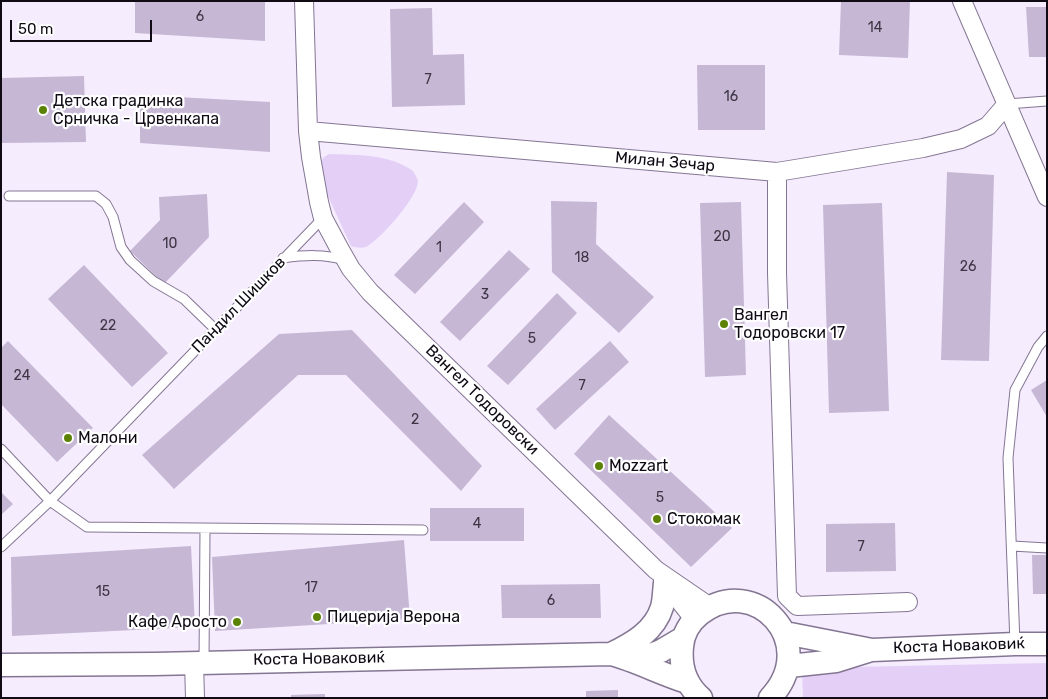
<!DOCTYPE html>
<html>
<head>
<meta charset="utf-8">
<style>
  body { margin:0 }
  #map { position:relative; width:1048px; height:699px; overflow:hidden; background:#f5ecfe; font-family:Rubik,sans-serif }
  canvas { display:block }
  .frame { position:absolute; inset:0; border:2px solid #0f0a14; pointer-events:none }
  .scale { position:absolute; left:10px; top:20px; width:142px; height:22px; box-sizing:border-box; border:2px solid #0f0a14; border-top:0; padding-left:6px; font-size:15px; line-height:18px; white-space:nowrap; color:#0f0a14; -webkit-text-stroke:4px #fff; paint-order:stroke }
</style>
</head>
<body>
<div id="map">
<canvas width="1048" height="699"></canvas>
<div class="frame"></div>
<div class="scale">50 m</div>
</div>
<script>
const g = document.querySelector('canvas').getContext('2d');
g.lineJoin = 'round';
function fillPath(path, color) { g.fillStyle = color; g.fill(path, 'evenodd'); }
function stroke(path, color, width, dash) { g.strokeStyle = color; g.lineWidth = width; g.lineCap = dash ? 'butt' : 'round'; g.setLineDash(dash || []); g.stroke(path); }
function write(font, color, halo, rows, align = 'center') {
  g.font = font + ' Rubik,sans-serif'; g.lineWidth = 4.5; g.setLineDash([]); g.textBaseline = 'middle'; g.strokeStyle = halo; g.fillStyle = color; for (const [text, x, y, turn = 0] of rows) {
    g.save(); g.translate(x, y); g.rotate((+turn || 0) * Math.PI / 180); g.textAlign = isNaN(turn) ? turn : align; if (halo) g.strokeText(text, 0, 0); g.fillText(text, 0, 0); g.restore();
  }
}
const green = new Path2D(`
  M329,154C357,155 390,154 413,171C415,174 417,178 418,181C418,197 382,237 369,245C364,249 357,248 351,246L327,194L320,166L323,158Z
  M1047,663V698H803L802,668Z`);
const building = new Path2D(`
  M135,1H265V41L135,33Z
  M841,1H910L908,58L839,55Z
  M1026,7H1047V57H1029Z
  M432,8L433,55L464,54L465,105L392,107L390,9Z
  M697,65H765V130H698Z
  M84,76L86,142L1,143V78Z
  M140,95L270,102V152L140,143Z
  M947,172L994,175L989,361L941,360Z
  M207,194L209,237L164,284L130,251L160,220L159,197Z
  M551,201L597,202L596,244L654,297L619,333L552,272Z
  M464,202L484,222L415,294L394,275Z
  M741,202L746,375L705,377L700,203Z
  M882,203L889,411L829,413L823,205Z
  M509,250L530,269L460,341L440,322Z
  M84,265L168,353L132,387L48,299Z
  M557,293L577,313L508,385L487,366Z
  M352,330L482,466L461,491L346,375H298L174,489L142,455L279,334Z
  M8,341L93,428L57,462L1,404V348Z
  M610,341L629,362L555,430L536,409Z
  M1047,380V417L1031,390Z
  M609,415L732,528L691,567L574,454Z
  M1,492L13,504L1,515Z
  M430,508H524V541H430Z
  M895,523L896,571L826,572V524Z
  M404,540L410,619L215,631L212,557Z
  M191,546L195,627L12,636L11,557Z
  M1032,555H1047V594H1033Z
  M600,584L601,618H502L501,585Z
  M618,690V698H586V691Z
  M325,694V698H291V695Z`);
const service = new Path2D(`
  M1007,104L1047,101
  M9,196H96L106,204L113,217L121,247L130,260L153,281L184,299L215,329
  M283,258C305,255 324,254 345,260
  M1,449L50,501L87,527L423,530
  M1012,546L1047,548
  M1,547L50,501L323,218
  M1015,644L1008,458L1015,390L1038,347L1047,336
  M204,662L205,529`);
const minor = new Path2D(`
  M304,1L308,131L311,157L319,202L323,218L339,248L351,269L370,292L656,570L710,607
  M962,1L1047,197
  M308,131L777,172L923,148L961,139L988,126L1007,104
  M777,172V273L787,596L797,606L908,602
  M663,580L694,619
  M194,662L195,698`);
const tertiary = new Path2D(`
  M785,633L872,650L1015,644H1047
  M611,654C632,644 655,631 662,607C664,600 664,591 665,583
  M635,661L661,651L683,638
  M1,665L154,664L611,654C637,661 661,674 687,682
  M789,666L836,661L871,650
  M701,698C685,684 680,667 682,647C683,634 690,622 700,614C754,571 822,643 770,698`);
const markers = [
  [43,110,5,"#5b8205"],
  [724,324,5,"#5b8205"],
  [68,438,5,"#5b8205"],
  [599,466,5,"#5b8205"],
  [657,519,5,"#5b8205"],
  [317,617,5,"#5b8205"],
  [237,622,5,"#5b8205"]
];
const numberNames = [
  ["6",200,17],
  ["14",875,28],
  ["7",428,80],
  ["16",731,97],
  ["20",722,237],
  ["10",170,244],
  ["1",439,248],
  ["18",582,258],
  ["26",968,267],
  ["3",485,295],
  ["22",108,326],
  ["5",532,339],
  ["24",22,376],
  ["7",582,386],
  ["2",415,420],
  ["5",660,498],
  ["4",477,524],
  ["7",861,547],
  ["17",311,588],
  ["15",103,592],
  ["6",551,601]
];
const poiNames = [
  ["Детска градинка",53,101],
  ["Срничка - Црвенкапа",53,119],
  ["Вангел",734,315],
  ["Тодоровски 17",734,333],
  ["Малони",78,438],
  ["Mozzart",609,466],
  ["Стокомак",667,519],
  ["Пицерија Верона",327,617],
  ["Кафе Аросто",227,622,"right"]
];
const streetNames = [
  ["Милан Зечар",665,162,5],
  ["Пандил Шишков",239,305,-46],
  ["Вангел Тодоровски",482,400,44],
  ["Коста Новаковиќ",959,646,-2],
  ["Коста Новаковиќ",319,659,-1]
];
fillPath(green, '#e4d0f7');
fillPath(building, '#c6b7d5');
stroke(service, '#847692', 11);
stroke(minor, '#847692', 20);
stroke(tertiary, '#847692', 25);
stroke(service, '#fff', 9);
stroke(minor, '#fff', 18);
stroke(tertiary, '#fff', 22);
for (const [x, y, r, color] of markers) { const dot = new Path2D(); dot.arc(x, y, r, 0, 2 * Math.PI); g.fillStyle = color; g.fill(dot); stroke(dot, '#fff', 2); }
write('14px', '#3d3544', null, numberNames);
write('16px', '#0f0a14', '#fff', poiNames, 'left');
write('16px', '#0f0a14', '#fff', streetNames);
</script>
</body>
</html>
